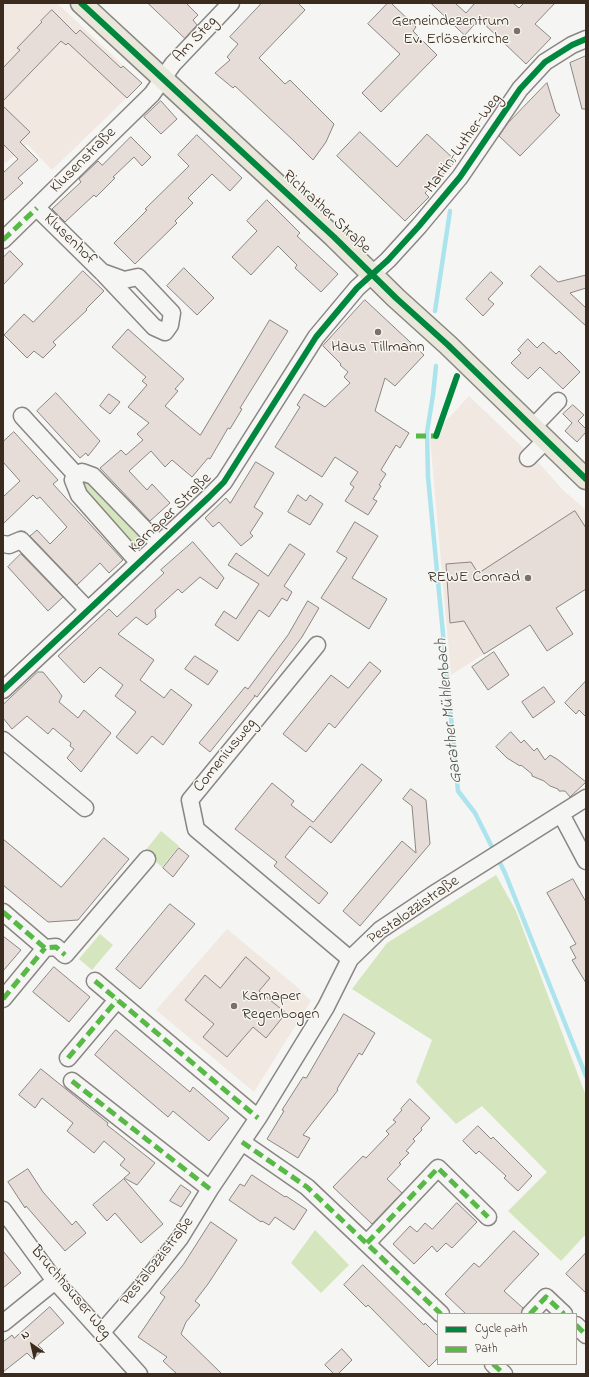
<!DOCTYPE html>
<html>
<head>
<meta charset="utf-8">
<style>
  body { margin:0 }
  #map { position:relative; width:589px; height:1377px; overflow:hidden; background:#f5f5f3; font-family:"Indie Flower",sans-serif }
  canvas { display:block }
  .frame { position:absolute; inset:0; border:4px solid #3b2a1e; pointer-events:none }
  .legend { position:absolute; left:437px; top:1313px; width:140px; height:52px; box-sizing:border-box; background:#f6f6f2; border:1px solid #aba49d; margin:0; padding:5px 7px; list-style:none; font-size:12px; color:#3b2a1e }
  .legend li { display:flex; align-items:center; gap:8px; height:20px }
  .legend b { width:20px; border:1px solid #aba49d }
  .north { position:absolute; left:12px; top:1325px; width:40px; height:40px; -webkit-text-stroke:3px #f6f6f2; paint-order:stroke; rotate:326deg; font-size:11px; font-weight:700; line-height:16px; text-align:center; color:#3b2a1e }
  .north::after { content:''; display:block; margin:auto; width:14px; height:18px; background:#3b2a1e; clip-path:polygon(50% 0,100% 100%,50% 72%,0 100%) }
</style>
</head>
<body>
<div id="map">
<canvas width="589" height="1377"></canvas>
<div class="frame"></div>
<ul class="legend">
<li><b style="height:5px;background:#00873e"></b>Cycle path</li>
<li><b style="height:5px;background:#58b947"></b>Path</li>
</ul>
<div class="north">N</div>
</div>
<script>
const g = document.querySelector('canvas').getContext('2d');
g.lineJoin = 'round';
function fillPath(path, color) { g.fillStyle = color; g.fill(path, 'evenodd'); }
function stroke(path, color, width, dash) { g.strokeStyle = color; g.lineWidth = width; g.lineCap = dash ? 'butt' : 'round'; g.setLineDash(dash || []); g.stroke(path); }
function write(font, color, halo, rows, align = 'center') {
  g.font = font + ' "Indie Flower",sans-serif'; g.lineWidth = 3; g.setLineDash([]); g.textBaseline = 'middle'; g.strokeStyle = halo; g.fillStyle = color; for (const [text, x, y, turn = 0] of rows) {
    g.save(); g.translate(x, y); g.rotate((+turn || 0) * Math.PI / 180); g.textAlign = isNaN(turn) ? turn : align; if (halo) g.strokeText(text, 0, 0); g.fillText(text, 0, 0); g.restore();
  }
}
const built = new Path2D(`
  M3,3H57L142,83L52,170L27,144L6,163L3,160Z
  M469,396L538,462L563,490L586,510V589L451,675L430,438Z
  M227,929L296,986L311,1001L254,1092L156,1010Z`);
const green = new Path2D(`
  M84,479L92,482L144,538L134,547L79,483Z
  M161,831L179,846L162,867L144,852Z
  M496,875L516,911L586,1096V1234L561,1261L508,1211L547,1172L482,1106L456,1124L416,1082L432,1040L352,989L387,943Z
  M100,934L113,945L92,970L79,959Z
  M315,1230L349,1265L321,1293L291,1263Z`);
const stream = new Path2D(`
  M435,311L450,211
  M436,366L433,395L427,432L428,477L458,791L475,813L505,873L586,1076`);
const building = new Path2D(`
  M148,3H186L198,15L193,20L197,25L185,38Z
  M262,3H298L305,10L259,58L285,84L290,80L334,124L326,142L313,160L294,141L235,86L233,88L215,73L230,60L227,57L238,44L230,37Z
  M388,3H391L416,27L413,31L437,55L381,112L362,93L400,54L368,24Z
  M431,3H455L466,13L475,3H513L519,8L524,3H555L535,24L551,38L526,64L479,19L465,35Z
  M52,10L76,34L80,30L121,68L123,66L142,83L127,98L68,43L66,45L61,41L3,101V68L20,50L17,48L42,22L41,21Z
  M586,56V109H582L570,63Z
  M547,83L556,112L560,115L520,156L499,136L508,123Z
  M161,101L177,119L161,134L144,117Z
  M3,106L30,132L20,142L38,160L18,178L23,183L3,201V173L18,159L3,144Z
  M360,132L397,167L427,134L456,161L425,193L429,197L405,221L337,156Z
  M197,135L242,178L230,191L212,174L188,198L193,203L175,221L177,223L135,264L114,243L147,210L145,209L189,166L178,155Z
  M131,137L151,157L142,166L134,157L113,177L115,178L96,197L94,195L65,222L52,209L81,182L79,179L98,161L102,165Z
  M267,200L300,233L297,236L338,274L321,292L295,268L297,265L278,246L251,275L232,257L257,231L247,221Z
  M10,251L23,264L3,285V258Z
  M540,266L558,282L586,275V288L570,293L586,308V326L531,276Z
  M184,268L214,298L197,315L167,286Z
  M83,271L104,291L86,309L87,310L53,342L56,345L43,358L34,351L27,358L4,335L24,314L33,322Z
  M491,272L503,283L488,299L494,304L483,316L466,299Z
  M365,300L424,355L395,386L385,378L375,411L409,433L400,448L396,445L381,470L386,474L379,485L381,486L373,499L377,501L368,515L345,501L354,487L350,484L358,472L335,457L322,477L275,447L300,407L297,405L304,394L325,407L350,383L344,377L348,372L340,365L341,364L323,346Z
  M270,320L288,331L240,408L242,409L230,429L228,428L210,459L208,458L192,477L172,460L165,467L151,451L129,471L147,490L152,484L170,503L150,521L100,468L121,450L126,455L143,440L137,434L149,423L128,407L147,385L142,381L146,377L112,347L128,329L184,379L175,389L178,391L165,406L200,435Z
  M528,339L537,348L543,342L556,354L559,351L580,372L563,389L540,367L528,379L511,363L521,353L518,350Z
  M56,393L100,441L88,456L86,453L80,458L37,411Z
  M109,394L120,402L110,414L100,406Z
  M573,405L584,415L578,421L586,429V432L577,442L565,431L572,423L563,414Z
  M14,432L58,480L53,484L123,560L109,573L100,563L77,585L30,536L37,530L50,544L67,527L40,497L37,499L33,495L3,524V497L20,481L3,462V442Z
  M256,462L274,473L254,507L263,513L250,533L253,536L241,546L219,522L213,527L205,518L226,498L230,503Z
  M298,495L306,501L310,495L323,504L310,525L288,512Z
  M575,511L586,528V589L556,608L573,634L547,651L530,625L484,654L464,621L450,623L446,564L471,562L478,573Z
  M355,522L378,536L352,578L387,599L369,629L321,598L347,558L337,552Z
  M193,542L224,578L217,589L200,577L182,593L178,589L155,610L156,617L147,625L136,617L118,634L154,660L140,680L164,698L171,689L192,705L163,745L152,736L137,754L116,737L136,712L115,696L123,685L100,667L84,683L58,656L109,609L117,617L164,573L161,570Z
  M290,544L305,554L284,586L292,592L287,601L282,598L269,617L259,610L238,641L215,625L224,611L236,619L259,584L228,565L236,553L268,576Z
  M21,554L63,597L48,611L8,567Z
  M308,601L319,608L302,637L257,697L254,695L255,696L210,752L199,743L245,687L248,689L288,635Z
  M494,652L509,675L488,690L472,667Z
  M195,656L218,671L208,685L185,669Z
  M370,662L381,671L335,728L329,723L306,752L283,734L331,675L348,688Z
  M38,672H43L57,689L62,696L59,702L78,718L84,710L111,733L81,772L67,758L74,749L70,746L71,743L53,728L48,734L27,716L12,729L3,718V705Z
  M586,681V717L579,710L576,714L565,703Z
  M544,687L555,702L533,718L522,702Z
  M511,732L521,743L524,740L534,751L537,748L545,760L550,755L557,759L586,782L570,797L565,791H559L558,789L550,786L544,781L532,776V774L521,765L520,766L507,758L496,747Z
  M362,764L382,780L331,843L310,826L285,857L328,893L319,904L274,866L277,862L235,829L272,783L294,801L291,805L313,822Z
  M411,789L426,800L430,844L360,926L343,911L402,841L416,853L412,806L403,799Z
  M104,838L129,859L78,920L48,922L3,885V839L61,887Z
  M179,848L189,856L173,877L163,868Z
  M573,879L586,902V983L572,960L576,958L570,947L576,944L547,893Z
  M170,904L195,924L140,989L116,969Z
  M3,936L21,950L3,971Z
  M246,957L270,978L259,991L286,1013L266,1038L253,1027L227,1057L203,1037L214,1024L185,1000L205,975L220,988Z
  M54,967L90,997L69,1022L33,992Z
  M344,1014L375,1033L362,1055L359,1053L337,1089L338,1090L303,1135L310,1138L298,1158L267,1139L284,1111L282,1110L303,1077L306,1078Z
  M116,1030L190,1092L193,1087L229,1118L209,1141L173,1111L168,1117L95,1055Z
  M41,1069L108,1123L107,1125L155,1163L137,1185L124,1178L130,1173L120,1165L125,1159L104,1141L94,1153L67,1131L73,1123L42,1098L35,1108L19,1095Z
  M410,1099L430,1118L421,1128L422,1130L413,1139L415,1141L406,1151L409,1153L399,1163L401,1164L387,1179L402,1193L372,1224L333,1187L363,1156L366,1158L389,1134L386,1131L396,1122L393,1120L402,1110L401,1109Z
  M478,1126L491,1139L493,1137L532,1176L518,1191L504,1178L506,1176L479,1151L476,1154L463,1141Z
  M28,1169L43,1192L72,1225L76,1221L86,1233L65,1251L26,1206L25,1208L8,1182Z
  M252,1175L285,1197L286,1196L307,1210L294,1230L275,1217L269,1225L262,1221L261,1222L229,1200L240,1184L244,1186Z
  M124,1179L163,1224L141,1243L115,1213L107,1221L93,1205Z
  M181,1185L191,1192L181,1207L170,1201Z
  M457,1203L477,1222L452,1248L446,1243L437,1252L432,1246L414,1264L393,1244L410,1226L417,1232L425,1223L432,1229Z
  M211,1222L237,1240L208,1284L195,1301L200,1305L186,1322L181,1334L222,1374H177L163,1361L167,1357L138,1337L165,1297L160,1293L183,1265Z
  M514,1231L539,1254L504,1291L523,1308L521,1314H466L445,1294L474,1263L479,1267Z
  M3,1251L21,1273L3,1288Z
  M586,1253V1293L566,1274Z
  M363,1265L424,1325L425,1323L438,1336V1358L429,1367L368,1305L366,1307L344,1285Z
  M50,1307L64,1323L38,1345L43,1350L33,1359L27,1353L3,1372V1342L12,1335L14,1338Z
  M342,1349L352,1360L338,1374H334L325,1365Z`);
const minor = new Path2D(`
  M37,208L102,272L154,327L165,332L170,325L172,313L138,277L124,280L102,272
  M3,240L152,94L173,64L231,3
  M22,416L77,476
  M533,427L558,401
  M528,458L546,440
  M3,544L9,545L21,540L88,610
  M139,563L79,495L73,480L82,472L93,476L159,544
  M317,645L190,800L196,829L350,959
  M3,690L209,497L224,482L316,337L357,288L388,260L419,226L460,177L520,89L545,62L572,45L586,39
  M3,740L85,808
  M561,814L586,861
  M3,912L45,948L56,947L65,955L147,859
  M95,981L258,1118
  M3,999L45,948
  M68,1058L117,1000
  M72,1081L210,1189
  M242,1142L307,1187L441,1314
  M3,1210L55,1281L139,1374
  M367,1243L438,1168L488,1217
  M530,1314L546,1297L564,1314
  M3,1323L55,1281
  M576,1325L586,1335
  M102,1332L142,1286L180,1238L210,1189L258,1118L326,1007L350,959L380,930L437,892L586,798
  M493,1364L504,1374`);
const major = new Path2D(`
  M81,3L334,237L396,298L448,345L586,479`);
const quiet = new Path2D(`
  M3,240L37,208
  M416,436H436L437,433
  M3,912L45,948L56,947L65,955
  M95,981L258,1118
  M3,999L45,948
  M68,1058L117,1000
  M72,1081L210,1189
  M242,1142L307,1187L441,1314
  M367,1243L438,1168L488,1217
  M530,1314L546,1297L564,1314
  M576,1325L586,1335
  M493,1364L504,1374`);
const cycleway = new Path2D(`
  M81,3L334,237L396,298L448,345L586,479
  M436,436L457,376
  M3,690L209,497L224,482L316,337L357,288L388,260L419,226L460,177L520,89L545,62L572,45L586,39`);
const markers = [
  [517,31,4,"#7c7169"],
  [378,332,4,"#7c7169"],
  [528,578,4,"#7c7169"],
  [234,1006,4,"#7c7169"]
];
const poiNames = [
  ["Gemeindezentrum",509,22],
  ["Ev. Erlöserkirche",509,40],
  ["Haus Tillmann",378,348,"center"],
  ["REWE Conrad",520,578],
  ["Karnaper",242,997,"left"],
  ["Regenbogen",242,1015,"left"]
];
const streetNames = [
  ["Am Steg",196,40,-47],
  ["Martin-Luther-Weg",464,144,-54],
  ["Klusenstraße",84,161,-45],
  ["Richrather Straße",326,213,43],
  ["Klusenhof",69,240,44],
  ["Karnaper Straße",171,514,-44],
  ["Comeniusweg",226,756,-51],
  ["Pestalozzistraße",414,911,-35],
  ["Pestalozzistraße",158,1262,-52],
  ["Bruchhauser Weg",70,1293,50]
];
const waterNames = [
  ["Garather Mühlenbach",450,711,-96]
];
fillPath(built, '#f2e8e2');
fillPath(green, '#d5e5bd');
stroke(stream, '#ace4ed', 4.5);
fillPath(building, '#e7ddd8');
stroke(building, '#8a8683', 1);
stroke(minor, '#8a8683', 19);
stroke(major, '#8a8683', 23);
stroke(minor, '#f5f5f3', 16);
stroke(major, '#e9e6da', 20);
stroke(quiet, '#58b947', 5, [10, 5]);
stroke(cycleway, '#00873e', 6);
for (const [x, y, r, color] of markers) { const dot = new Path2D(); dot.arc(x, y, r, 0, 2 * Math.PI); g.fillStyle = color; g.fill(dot); stroke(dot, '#f6f6f2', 1.5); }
write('16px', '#3b2a1e', '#f6f6f2', poiNames, 'right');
write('16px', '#3b2a1e', '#f6f6f2', streetNames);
write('italic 17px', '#505751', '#f6f6f2', waterNames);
</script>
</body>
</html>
